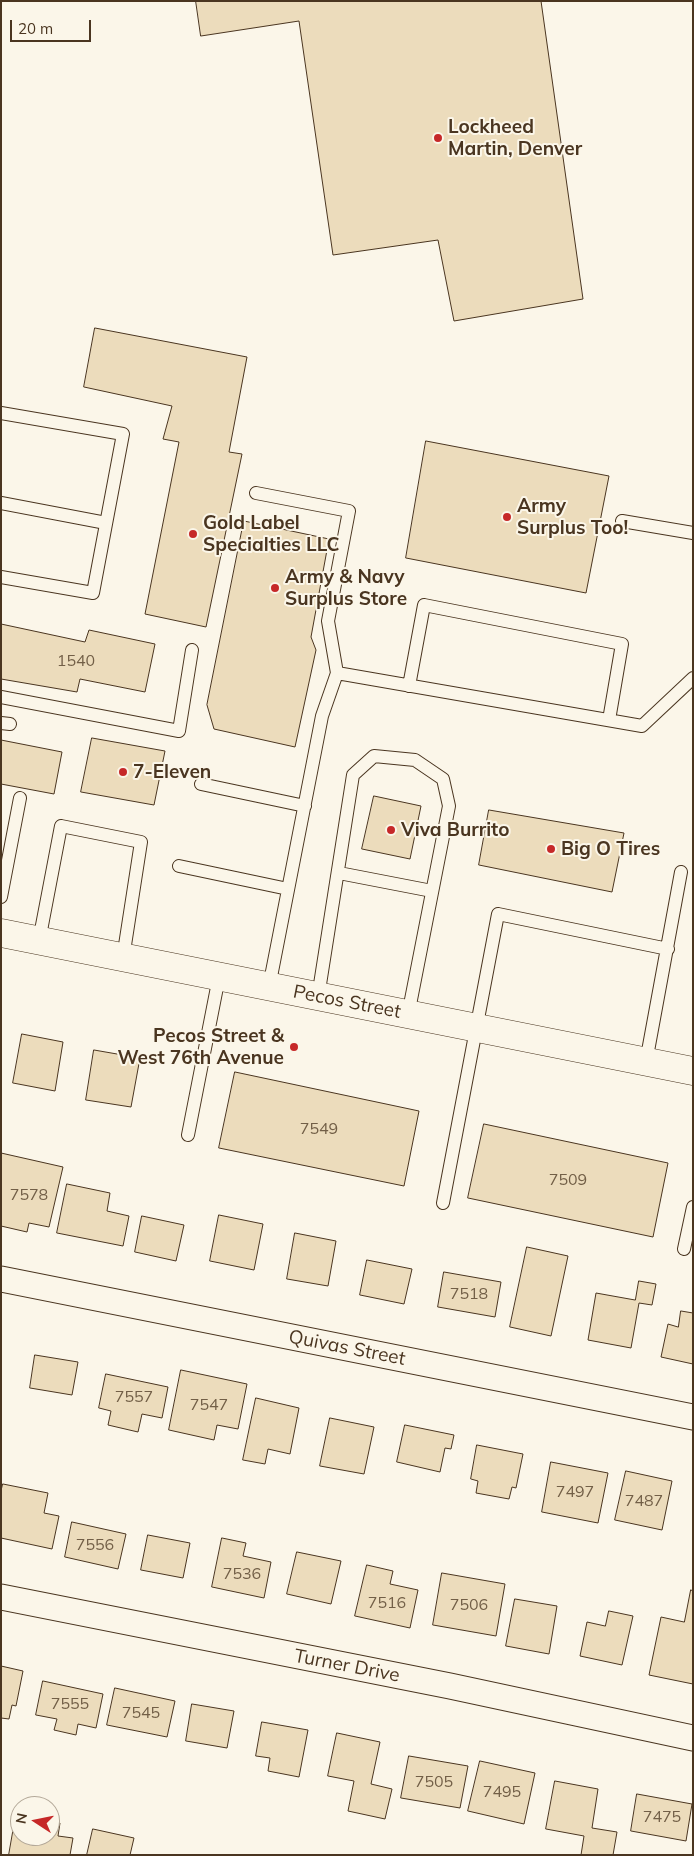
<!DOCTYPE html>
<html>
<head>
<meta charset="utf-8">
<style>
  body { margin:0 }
  #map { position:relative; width:694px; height:1856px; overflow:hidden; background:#fbf6e9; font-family:Mulish,sans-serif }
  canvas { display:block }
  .frame { position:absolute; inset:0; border:2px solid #4a3520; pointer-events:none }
  .north { position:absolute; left:10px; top:1796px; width:50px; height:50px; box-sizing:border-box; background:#fbf6e9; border:1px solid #b4a999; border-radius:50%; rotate:281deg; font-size:14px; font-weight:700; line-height:20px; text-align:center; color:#4a3520 }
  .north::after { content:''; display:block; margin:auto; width:18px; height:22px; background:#c62828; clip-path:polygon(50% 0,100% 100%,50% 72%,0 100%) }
  .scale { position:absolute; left:10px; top:20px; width:81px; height:22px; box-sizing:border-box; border:2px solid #4a3520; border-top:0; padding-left:6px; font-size:15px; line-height:18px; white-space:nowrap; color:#4a3520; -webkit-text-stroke:4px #fbf6e9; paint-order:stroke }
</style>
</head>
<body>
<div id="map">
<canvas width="694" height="1856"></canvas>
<div class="frame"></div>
<div class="north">N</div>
<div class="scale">20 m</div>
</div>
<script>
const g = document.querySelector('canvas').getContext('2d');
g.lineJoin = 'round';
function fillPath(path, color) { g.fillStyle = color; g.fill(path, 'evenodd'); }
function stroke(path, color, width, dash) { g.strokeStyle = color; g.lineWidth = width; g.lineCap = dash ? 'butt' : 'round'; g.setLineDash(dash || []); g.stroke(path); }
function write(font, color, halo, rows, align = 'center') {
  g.font = font + ' Mulish,sans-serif'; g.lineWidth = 4; g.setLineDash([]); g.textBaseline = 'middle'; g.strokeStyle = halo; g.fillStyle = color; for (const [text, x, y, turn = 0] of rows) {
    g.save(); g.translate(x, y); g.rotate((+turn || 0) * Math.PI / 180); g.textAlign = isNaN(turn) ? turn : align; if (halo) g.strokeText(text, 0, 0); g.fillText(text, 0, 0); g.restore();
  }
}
const building = new Path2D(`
  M196,1H541L583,299L454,321L438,240L333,255L299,21L201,36Z
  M95,328L247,357L229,452L242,454L206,627L145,614L179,442L163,439L172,406L84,387Z
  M426,441L609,476L586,593L406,558Z
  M244,521L329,539L311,637L316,650L295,747L214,729L207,705Z
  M1,624L85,642L89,630L155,644L145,692L80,679L77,692L1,679Z
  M92,738L165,751L154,805L81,792Z
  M1,740L62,752L54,794L1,784Z
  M374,796L421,806L410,859L362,849Z
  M489,810L624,833L612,892L479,865Z
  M22,1034L63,1042L55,1091L13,1083Z
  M94,1050L140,1058L131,1107L86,1100Z
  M235,1072L419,1111L404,1186L219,1148Z
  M484,1124L668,1163L653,1237L468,1198Z
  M1,1153L63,1167L49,1227L29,1223L27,1232L1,1226Z
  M67,1184L110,1193L107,1211L129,1216L123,1246L57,1233Z
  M219,1215L263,1224L254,1270L210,1261Z
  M142,1216L184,1225L176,1261L135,1252Z
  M295,1233L336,1241L328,1286L287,1279Z
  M527,1247L568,1256L551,1336L510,1327Z
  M367,1260L412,1269L404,1304L360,1295Z
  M444,1272L501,1282L495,1317L438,1307Z
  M639,1281L656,1284L652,1305L639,1303L631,1348L588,1340L596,1293L635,1300Z
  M681,1311L693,1313V1364L661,1357L668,1324L678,1327Z
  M35,1355L78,1362L72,1395L30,1388Z
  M181,1370L247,1384L238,1429L217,1425L214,1440L169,1430Z
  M106,1374L168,1387L162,1418L142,1414L138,1432L108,1425L111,1411L99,1408Z
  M256,1398L299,1408L290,1454L268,1449L265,1464L243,1460Z
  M330,1418L374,1427L364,1474L320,1466Z
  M405,1425L454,1435L451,1449L445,1448L440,1472L397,1462Z
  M477,1445L523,1454L516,1488L512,1487L509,1499L476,1493L478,1481L471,1479Z
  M551,1462L608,1473L598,1523L542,1512Z
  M626,1471L672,1481L662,1530L615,1520Z
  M3,1484L48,1493L44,1513L59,1516L52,1549L1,1538V1491Z
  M72,1522L126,1534L118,1569L65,1557Z
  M148,1535L190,1543L183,1578L141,1570Z
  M222,1538L246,1543L243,1556L271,1562L264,1598L212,1587Z
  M297,1552L341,1561L331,1604L287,1594Z
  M367,1565L393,1571L390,1584L418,1590L410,1628L355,1616Z
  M442,1573L505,1584L496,1636L433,1625Z
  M691,1590L693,1591V1684L649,1675L661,1617L684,1622Z
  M515,1599L557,1606L549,1654L506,1646Z
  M609,1611L633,1616L622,1665L580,1656L587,1622L605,1626Z
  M1,1666L23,1671L16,1706L12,1705L9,1719L1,1718Z
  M43,1681L103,1694L96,1728L78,1724L76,1735L54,1730L57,1719L36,1715Z
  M115,1688L175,1701L167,1737L107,1725Z
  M192,1704L234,1711L227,1748L186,1741Z
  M262,1722L308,1730L299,1777L268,1771L270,1758L256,1756Z
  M337,1733L380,1742L371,1784L392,1789L385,1819L348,1811L354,1781L328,1776Z
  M409,1756L468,1766L460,1808L401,1798Z
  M480,1761L535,1773L524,1824L468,1811Z
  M555,1781L598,1789L592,1828L617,1832L613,1855H581L584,1836L546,1829Z
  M637,1794L692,1804L686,1841L631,1831Z
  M16,1815L20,1816V1836H50V1821L60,1823L58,1836L73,1838L70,1855H9Z
  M93,1829L134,1838L130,1855H87Z`);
const lane = new Path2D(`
  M1,413L123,434L93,593L1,577
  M256,493L349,511L328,621L337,673
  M1,503L106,523
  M622,521L693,533
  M409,686L424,605L622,644L609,720
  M1,697L179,731L192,650
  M1,723L10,724
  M201,784L305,806
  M179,866L288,889
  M339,873L432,891
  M1,897L20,798
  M39,941L61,826L141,842L123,958
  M269,987L322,716L337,673L642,726L693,678
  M318,997L353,775L374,756L415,760L443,779L449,806L408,1015
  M646,1062L681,872
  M188,1135L219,977
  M443,1203L498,914L668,949
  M684,1249L693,1207`);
const street = new Path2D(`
  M1,1279L693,1417
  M1,1597L450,1686L693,1738`);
const secondary = new Path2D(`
  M1,933L693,1071`);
const markers = [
  [438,138,5,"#c62828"],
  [507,517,5,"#c62828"],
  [193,534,5,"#c62828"],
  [275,588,5,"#c62828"],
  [123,772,5,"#c62828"],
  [391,830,5,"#c62828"],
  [551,849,5,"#c62828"],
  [294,1047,5,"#c62828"]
];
const numberNames = [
  ["1540",76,661],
  ["7549",319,1129],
  ["7509",568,1180],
  ["7578",29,1195],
  ["7518",469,1294],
  ["7557",134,1397],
  ["7547",209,1405],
  ["7497",575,1492],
  ["7487",644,1501],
  ["7556",95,1545],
  ["7536",242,1574],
  ["7516",387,1603],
  ["7506",469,1605],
  ["7555",70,1704],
  ["7545",141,1713],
  ["7505",434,1782],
  ["7495",502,1792],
  ["7475",662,1817]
];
const poiNames = [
  ["Lockheed",448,127],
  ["Martin, Denver",448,149],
  ["Army",517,506],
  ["Surplus Too!",517,528],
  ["Gold Label",203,523],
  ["Specialties LLC",203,545],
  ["Army & Navy",285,577],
  ["Surplus Store",285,599],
  ["7-Eleven",133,772],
  ["Viva Burrito",401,830],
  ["Big O Tires",561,849],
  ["Pecos Street &",284,1036,"right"],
  ["West 76th Avenue",284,1058,"right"]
];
const streetNames = [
  ["Pecos Street",347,1002,11],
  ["Quivas Street",347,1348,11],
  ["Turner Drive",347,1666,11]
];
fillPath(building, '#ecdcbc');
stroke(building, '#4a3520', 1);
stroke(lane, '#4a3520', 14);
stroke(street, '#4a3520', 27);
stroke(secondary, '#4a3520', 29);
stroke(lane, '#fbf6e9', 12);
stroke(street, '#fbf6e9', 25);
stroke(secondary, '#fbf6e9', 28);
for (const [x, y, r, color] of markers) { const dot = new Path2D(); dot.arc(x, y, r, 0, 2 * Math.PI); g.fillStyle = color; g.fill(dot); stroke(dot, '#fbf6e9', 2); }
write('16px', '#725f47', null, numberNames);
write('bold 19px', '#4a3520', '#fbf6e9', poiNames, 'left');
write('19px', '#4a3520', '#fbf6e9', streetNames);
</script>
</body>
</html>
